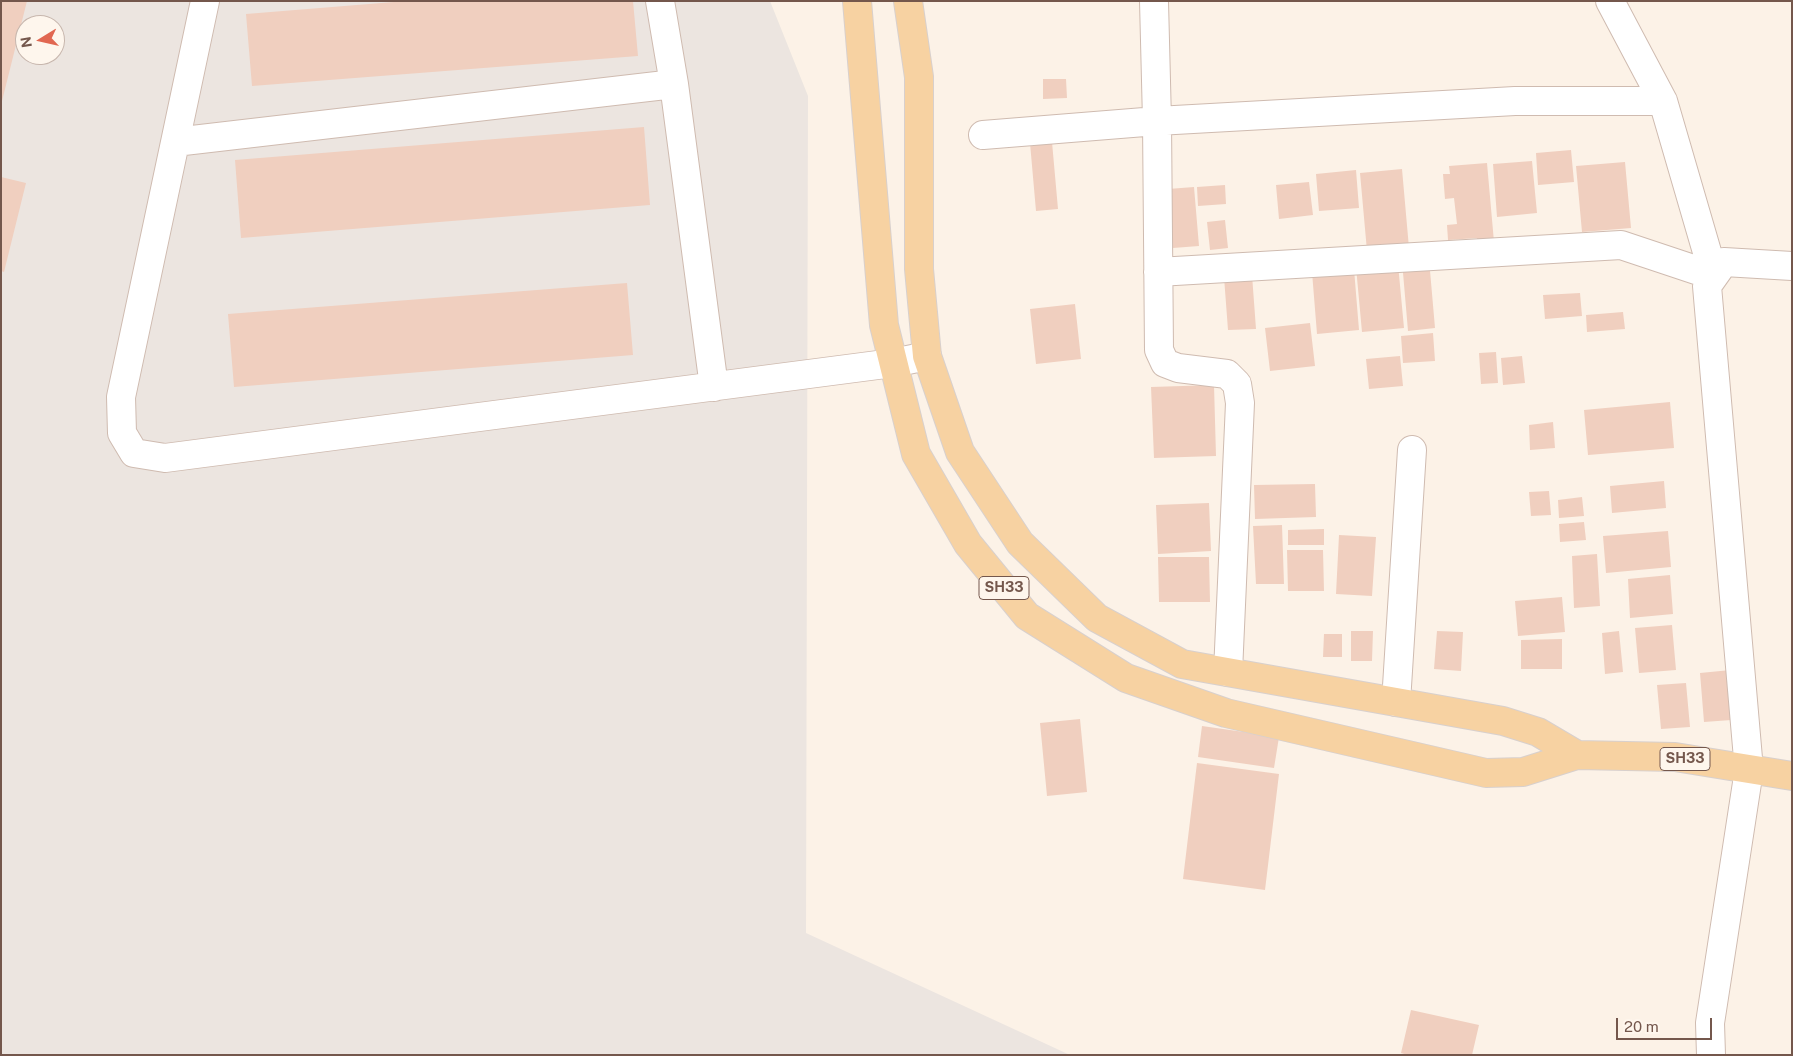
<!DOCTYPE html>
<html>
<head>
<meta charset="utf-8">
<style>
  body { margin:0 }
  #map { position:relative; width:1793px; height:1056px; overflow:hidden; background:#fcf2e7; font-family:"Public Sans",sans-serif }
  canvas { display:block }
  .frame { position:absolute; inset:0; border:2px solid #74574c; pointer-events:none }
  .north { position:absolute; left:15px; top:15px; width:50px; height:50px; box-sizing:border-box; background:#fef6ed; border:1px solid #c7b6ad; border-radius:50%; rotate:261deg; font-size:14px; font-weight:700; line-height:20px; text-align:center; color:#74574c }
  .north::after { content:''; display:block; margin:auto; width:18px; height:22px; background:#e16751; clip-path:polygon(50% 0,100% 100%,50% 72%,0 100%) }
  .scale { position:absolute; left:1616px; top:1018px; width:96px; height:22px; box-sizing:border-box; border:2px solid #74574c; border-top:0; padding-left:6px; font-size:15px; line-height:18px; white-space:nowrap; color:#74574c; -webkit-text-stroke:4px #fef6ed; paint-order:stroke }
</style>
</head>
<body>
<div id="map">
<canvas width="1793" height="1056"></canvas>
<div class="frame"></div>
<div class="north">N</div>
<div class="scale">20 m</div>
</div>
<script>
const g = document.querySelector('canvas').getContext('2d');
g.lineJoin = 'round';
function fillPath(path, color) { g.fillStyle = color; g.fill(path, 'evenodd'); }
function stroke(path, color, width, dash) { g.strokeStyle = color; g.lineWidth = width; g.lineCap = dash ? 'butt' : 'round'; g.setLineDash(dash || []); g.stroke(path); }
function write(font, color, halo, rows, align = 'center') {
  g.font = font + ' "Public Sans",sans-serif'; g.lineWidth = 5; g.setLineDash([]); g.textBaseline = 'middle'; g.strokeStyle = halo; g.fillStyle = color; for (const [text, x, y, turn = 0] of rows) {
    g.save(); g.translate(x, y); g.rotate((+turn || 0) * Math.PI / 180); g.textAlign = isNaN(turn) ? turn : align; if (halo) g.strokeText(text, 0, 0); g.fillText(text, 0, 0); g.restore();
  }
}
const industrial = new Path2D(`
  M1,1H770L808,96L806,933L1070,1055H1ZM25,25H55V55H25Z`);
const building = new Path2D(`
  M1,1H27L2,101H1Z
  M406,1H633L638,56L252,86L246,14Z
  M1043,79H1066L1067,98L1043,99Z
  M644,127L650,205L241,238L235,160Z
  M1052,142L1058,209L1036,211L1030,143Z
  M1571,150L1574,182L1538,185L1536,153Z
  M1532,161L1537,213L1497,217L1493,164Z
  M1625,162L1631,228L1582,232L1576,166Z
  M1487,163L1494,242L1477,244V238L1448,240L1447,225L1457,224L1454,198L1445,199L1443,174H1450L1449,166Z
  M1402,169L1409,248L1367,251L1360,173Z
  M1356,170L1359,208L1319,211L1316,174Z
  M1,177L26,183L4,272L1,271Z
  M1309,182L1313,215L1279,219L1276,185Z
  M1225,185L1226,204L1198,206L1197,187Z
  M1194,187L1199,246L1173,248L1168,189Z
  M1225,220L1228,248L1210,250L1207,222Z
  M1429,259L1435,328L1408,331L1402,261Z
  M1398,264L1404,328L1362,332L1356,267Z
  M1354,269L1359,330L1317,334L1312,272Z
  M1252,275L1256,329L1228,330L1224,277Z
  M627,283L633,355L234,387L228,314Z
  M1580,293L1582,316L1545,319L1543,295Z
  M1075,304L1081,359L1036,364L1030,309Z
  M1623,312L1625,329L1587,332L1586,315Z
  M1310,323L1315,366L1270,371L1265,328Z
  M1433,333L1435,361L1403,363L1401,336Z
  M1496,352L1498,383L1481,384L1479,353Z
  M1400,356L1403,386L1369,389L1366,359Z
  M1522,356L1525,383L1503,385L1501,358Z
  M1214,385L1216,456L1154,458L1151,387Z
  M1670,402L1674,448L1588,455L1584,410Z
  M1553,422L1555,448L1530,450L1529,425Z
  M1664,481L1666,508L1612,513L1610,486Z
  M1315,484L1316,517L1255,519L1254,485Z
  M1549,491L1551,515L1531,516L1529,492Z
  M1582,497L1584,516L1559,518L1558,500Z
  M1209,503L1211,551L1158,554L1156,505Z
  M1584,522L1586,540L1560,542L1559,524Z
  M1282,525L1284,584H1256L1253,526Z
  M1324,529V545H1288V530Z
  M1668,531L1671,567L1606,573L1603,536Z
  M1339,535L1376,537L1372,596L1336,594Z
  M1287,550H1323L1324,591H1288Z
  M1597,554L1600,606L1574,608L1572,556Z
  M1158,557H1209L1210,602H1159Z
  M1670,575L1673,614L1630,618L1628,579Z
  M1562,597L1565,632L1518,636L1515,601Z
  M1672,625L1676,670L1639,673L1635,628Z
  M1351,631H1373L1372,661H1351Z
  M1437,631L1463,632L1461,671L1434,669Z
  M1619,631L1623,672L1605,674L1602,633Z
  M1324,634H1342V657H1323Z
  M1562,639V669H1521V640Z
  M1741,669L1745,719L1704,722L1700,673Z
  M1686,683L1690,727L1661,729L1657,685Z
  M1080,719L1087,792L1047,796L1040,723Z
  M1202,726L1279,737L1274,768L1198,757Z
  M1197,763L1279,774L1265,890L1183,879Z
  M1411,1010L1479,1025L1472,1055H1408L1401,1053Z`);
const minor = new Path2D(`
  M205,1L121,397L122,433L134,453L165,458L893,363L927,356
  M660,1L674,84L714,387
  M1154,1L1157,121L1159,350L1165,363L1178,368L1227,374L1237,384L1240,403L1228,672
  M1610,1L1663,101L1714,276
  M983,135L1157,121L1515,101H1663
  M175,142L674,84
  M1158,272L1621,245L1714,276
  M1396,702L1412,450
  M1711,1055L1710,1023L1749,770L1707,286L1724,262L1792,266`);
const major = new Path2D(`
  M857,1L884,325L916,454L968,544L1027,616L1126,678L1226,713L1486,773L1523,772L1577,755L1675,757L1792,776
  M908,1L919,77V269L927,356L960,452L1020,543L1097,618L1182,664L1503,721L1538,732L1577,755`);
const shields = [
  [1004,588,50],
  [1685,759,50]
];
const shieldNames = [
  ["SH33",1004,588],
  ["SH33",1685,759]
];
fillPath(industrial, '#ece5e0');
fillPath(building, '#f0cfbf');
stroke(minor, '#cfbbb0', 30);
stroke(major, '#d8d0cd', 30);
stroke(minor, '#fff', 28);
stroke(major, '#f7d2a2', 28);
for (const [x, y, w] of shields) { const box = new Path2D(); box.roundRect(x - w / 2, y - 11.5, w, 23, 4); g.fillStyle = '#fef6ed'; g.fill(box); stroke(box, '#74574c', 1); }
write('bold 14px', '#74574c', null, shieldNames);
</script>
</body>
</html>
